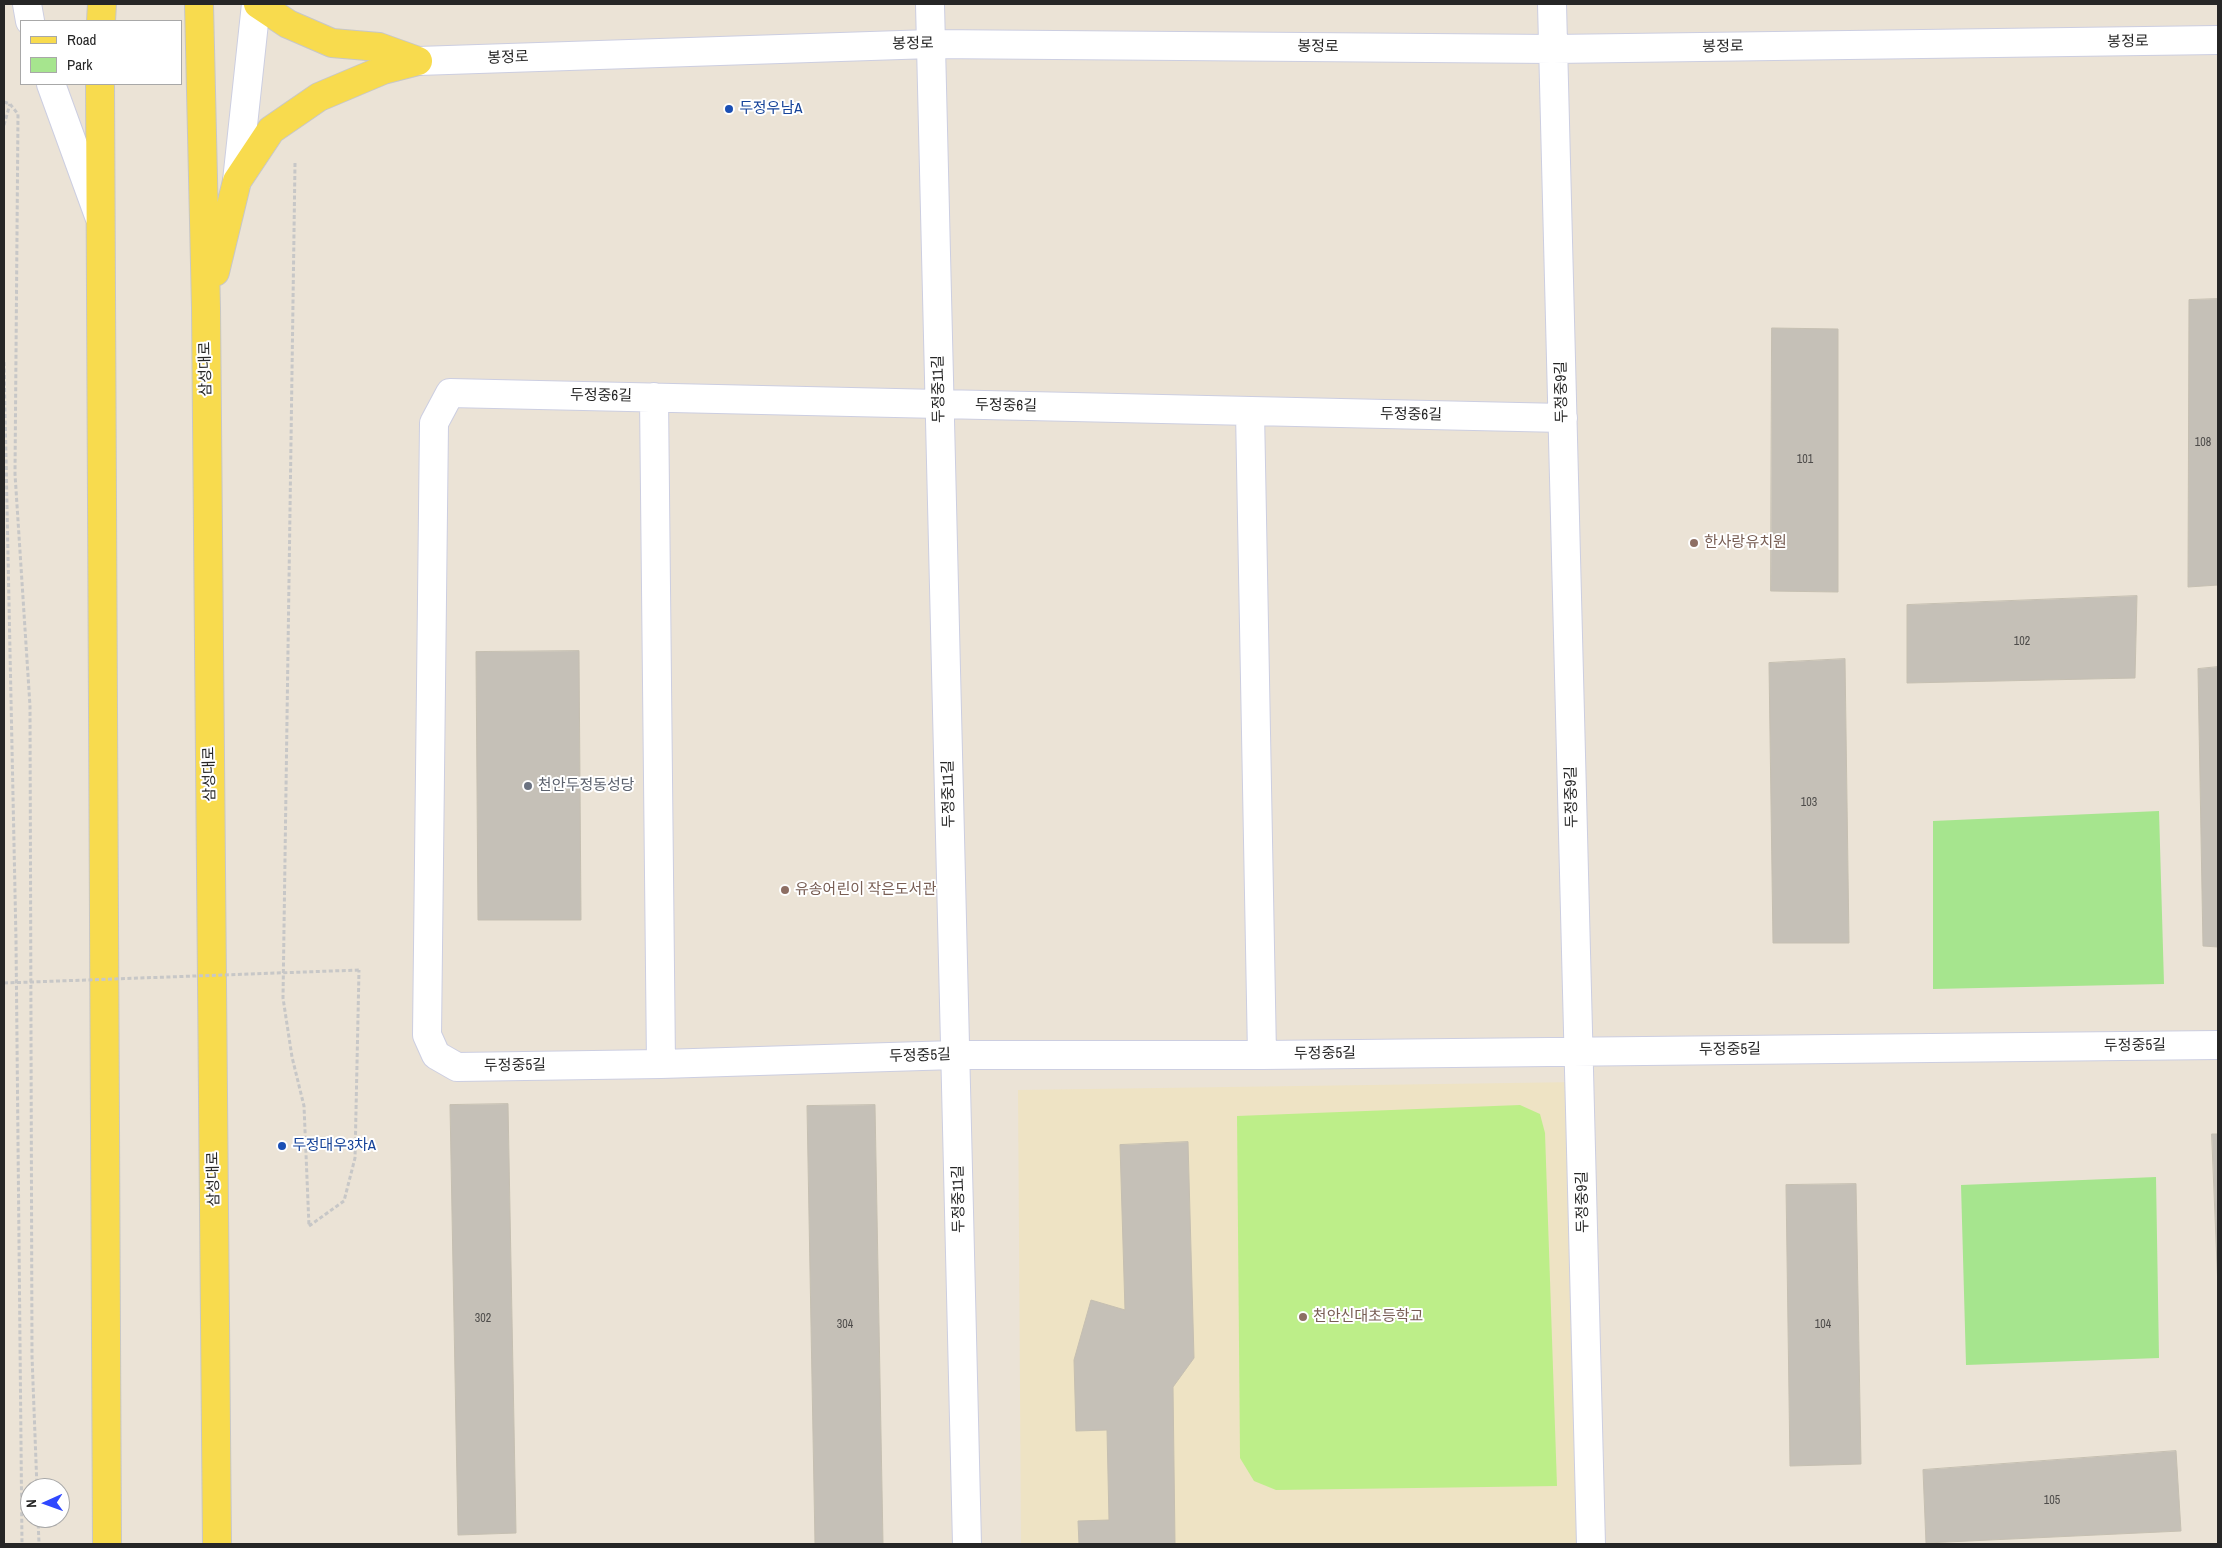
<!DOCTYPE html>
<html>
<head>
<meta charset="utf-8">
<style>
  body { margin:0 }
  #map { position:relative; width:2222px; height:1548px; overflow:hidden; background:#ebe3d6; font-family:"Archivo Narrow",sans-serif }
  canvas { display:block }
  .frame { position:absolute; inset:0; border:5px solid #262626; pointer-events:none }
  .legend { position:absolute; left:20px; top:20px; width:162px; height:65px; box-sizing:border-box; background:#fff; border:1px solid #a8a8a8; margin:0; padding:6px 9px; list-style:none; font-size:15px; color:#262626 }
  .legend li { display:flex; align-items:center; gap:10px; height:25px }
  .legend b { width:25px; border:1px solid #a8a8a8 }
  .north { position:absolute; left:20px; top:1478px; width:50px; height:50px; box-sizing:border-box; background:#fff; border:1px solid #a8a8a8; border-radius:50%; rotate:268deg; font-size:14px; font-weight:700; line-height:20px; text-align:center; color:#262626 }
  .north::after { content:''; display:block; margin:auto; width:18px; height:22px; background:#2f48ff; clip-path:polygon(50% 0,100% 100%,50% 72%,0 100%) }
</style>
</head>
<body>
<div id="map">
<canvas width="2222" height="1548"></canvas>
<div class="frame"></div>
<ul class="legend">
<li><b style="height:6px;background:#f8db4e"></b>Road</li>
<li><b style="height:14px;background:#a6e58e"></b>Park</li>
</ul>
<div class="north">N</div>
</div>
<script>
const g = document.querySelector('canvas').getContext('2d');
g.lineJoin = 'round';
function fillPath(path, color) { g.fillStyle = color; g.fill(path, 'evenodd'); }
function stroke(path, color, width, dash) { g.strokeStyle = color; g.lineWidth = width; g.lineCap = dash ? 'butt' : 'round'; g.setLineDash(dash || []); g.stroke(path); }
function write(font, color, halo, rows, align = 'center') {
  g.font = font + ' "Archivo Narrow","Noto Sans KR",sans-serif'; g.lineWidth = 4; g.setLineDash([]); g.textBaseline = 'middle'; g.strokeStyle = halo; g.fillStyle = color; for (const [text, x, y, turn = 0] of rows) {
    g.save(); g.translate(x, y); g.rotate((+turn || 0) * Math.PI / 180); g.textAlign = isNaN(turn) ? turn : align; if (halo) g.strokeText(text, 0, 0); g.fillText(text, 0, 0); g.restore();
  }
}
const education = new Path2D(`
  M1581,1082L1590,1544H1021L1018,1090Z`);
const green = new Path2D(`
  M2159,811L2164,984L1933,989V821Z
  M2156,1177L2159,1358L1966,1365L1961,1185Z`);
const pitch = new Path2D(`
  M1520,1105L1540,1114L1545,1133L1557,1486L1276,1490L1254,1481L1240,1458L1237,1116Z`);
const building = new Path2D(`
  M2218,299V585L2188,587L2189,300Z
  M1772,328L1838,329V592L1771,591Z
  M2137,596L2135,678L1907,683V605Z
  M579,651L581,920H478L476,652Z
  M1845,659L1849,943H1773L1769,663Z
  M2218,667V947L2203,946L2198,669Z
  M508,1104L516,1533L458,1535L450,1105Z
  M875,1105L883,1544H815L807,1106Z
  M2212,1134H2218V1288Z
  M1188,1142L1194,1358L1173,1387L1175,1544H1079L1078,1521L1109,1520L1107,1430L1076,1431L1074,1360L1091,1300L1125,1310L1120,1145Z
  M1856,1184L1861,1464L1790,1466L1786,1185Z
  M2176,1451L2181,1531L1926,1543L1923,1470Z`);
const path = new Path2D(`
  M4,102L10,104L18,114L15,474L30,706L32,1356L37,1488
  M4,125L10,104
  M295,163L283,998L292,1057L304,1106L309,1226
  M4,362L16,940L22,1544
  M309,1226L344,1201L355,1158L359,970
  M38,1518L39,1544`);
const minor = new Path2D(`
  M27,4L30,21
  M930,4L967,1544
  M1552,4L1591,1544
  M418,61L931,44L1553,49L2218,40
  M51,84L99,216
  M237,181L256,4
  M654,397L661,1064
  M1250,411L1262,1055
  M1563,418L450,393L434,423L427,1035L436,1055L457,1067L661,1064L955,1055H1262L2218,1045`);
const major = new Path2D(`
  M199,4L206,308L217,1544
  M258,4L288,24L332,43L379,47L418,61
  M101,21L102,4
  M100,84L107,1544
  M215,272L237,181L271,130L319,97L383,70L418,61`);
const pathBridge = new Path2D(`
  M4,983L359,970`);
const markers = [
  [729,109,5,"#1a4fb4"],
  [1694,543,5,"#8d6e63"],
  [528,786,5,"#6b7280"],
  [785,890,5,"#8d6e63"],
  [282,1146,5,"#1a4fb4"],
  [1303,1317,5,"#8d6e63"]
];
const numberNames = [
  ["108",2203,443],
  ["101",1805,460],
  ["102",2022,642],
  ["103",1809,803],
  ["302",483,1319],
  ["304",845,1325],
  ["104",1823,1325],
  ["105",2052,1501]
];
const streetNames = [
  ["봉정로",2128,42,-1],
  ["봉정로",913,44,-1],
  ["봉정로",1318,47,1],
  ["봉정로",1723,47,-1],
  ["봉정로",508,58,-2],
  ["삼성대로",206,369,-91],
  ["두정중11길",939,389,-91],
  ["두정중9길",1562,392,-91],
  ["두정중6길",601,396,1],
  ["두정중6길",1006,406,1],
  ["두정중6길",1411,415,1],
  ["삼성대로",210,774,-91],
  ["두정중11길",949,794,-91],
  ["두정중9길",1572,797,-91],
  ["두정중5길",2135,1046,-1],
  ["두정중5길",1730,1050,-1],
  ["두정중5길",1325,1054,-1],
  ["두정중5길",920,1056,-2],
  ["두정중5길",515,1066,-1],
  ["삼성대로",214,1179,-91],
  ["두정중11길",959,1199,-91],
  ["두정중9길",1583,1202,-91]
];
const transitNames = [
  ["두정우남A",739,109],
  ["두정대우3차A",292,1146]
];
const educationNames = [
  ["한사랑유치원",1704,543],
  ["유송어린이 작은도서관",795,890],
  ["천안신대초등학교",1313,1317]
];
const worshipNames = [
  ["천안두정동성당",538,786]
];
fillPath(education, '#eee3c4');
fillPath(green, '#a6e58e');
fillPath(pitch, '#bdee89');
fillPath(building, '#c5c0b7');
stroke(building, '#c5bfb1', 1);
stroke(minor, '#cccee1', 30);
stroke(major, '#c7c7c7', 30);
stroke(path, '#c7c7c7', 3, [4, 2.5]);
stroke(minor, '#fff', 28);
stroke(major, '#f8db4e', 28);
stroke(pathBridge, '#c7c7c7', 3, [4, 2.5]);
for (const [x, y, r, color] of markers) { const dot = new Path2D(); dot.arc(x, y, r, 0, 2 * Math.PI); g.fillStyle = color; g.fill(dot); stroke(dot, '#fff', 2); }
write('12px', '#4e4c4a', null, numberNames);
write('15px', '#262626', '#fff', streetNames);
write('15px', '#164399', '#fff', transitNames, 'left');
write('15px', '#785e54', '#fff', educationNames, 'left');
write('15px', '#5b616d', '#fff', worshipNames, 'left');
</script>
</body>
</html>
